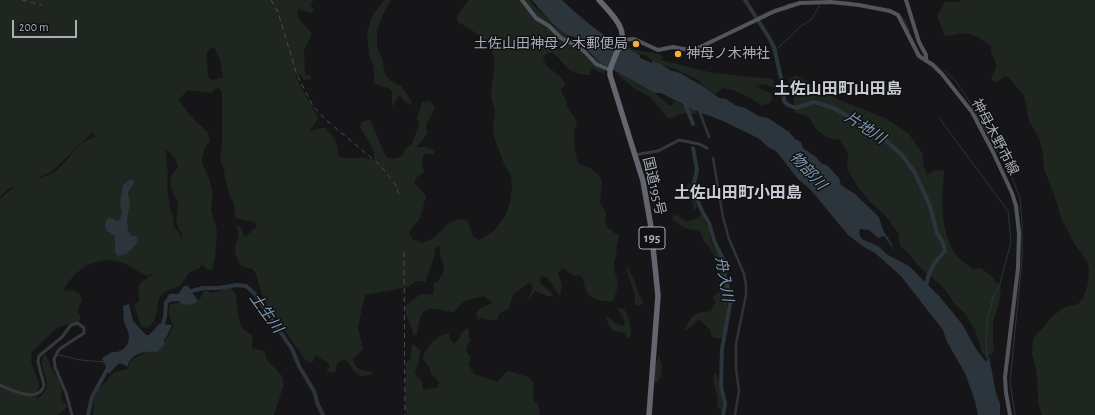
<!DOCTYPE html>
<html>
<head>
<meta charset="utf-8">
<style>
  body { margin:0 }
  #map { position:relative; width:1095px; height:415px; overflow:hidden; background:#161618; font-family:"Alegreya Sans",sans-serif }
  canvas { display:block }
  .scale { position:absolute; left:12px; top:20px; width:65px; height:18px; box-sizing:border-box; border:2px solid #a8adb8; border-top:0; padding-left:5px; font-size:12px; line-height:14px; white-space:nowrap; color:#a8adb8; -webkit-text-stroke:3px #111113; paint-order:stroke }
</style>
</head>
<body>
<div id="map">
<canvas width="1095" height="415"></canvas>
<div class="scale">200 m</div>
</div>
<script>
const g = document.querySelector('canvas').getContext('2d');
g.lineJoin = 'round';
function fillPath(path, color) { g.fillStyle = color; g.fill(path, 'evenodd'); }
function stroke(path, color, width, dash) { g.strokeStyle = color; g.lineWidth = width; g.lineCap = dash ? 'butt' : 'round'; g.setLineDash(dash || []); g.stroke(path); }
function write(font, color, halo, rows, align = 'center') {
  g.font = font + ' "Alegreya Sans","Noto Sans JP",sans-serif'; g.lineWidth = 3; g.setLineDash([]); g.textBaseline = 'middle'; g.strokeStyle = halo; g.fillStyle = color; for (const [text, x, y, turn = 0] of rows) {
    g.save(); g.translate(x, y); g.rotate((+turn || 0) * Math.PI / 180); g.textAlign = isNaN(turn) ? turn : align; if (halo) g.strokeText(text, 0, 0); g.fillText(text, 0, 0); g.restore();
  }
}
const green = new Path2D(`
  M0,0H314L310,5L314,10L311,13L299,9L297,13L300,20L312,34L304,51L305,74L311,76V79L304,80L301,75L295,76C300,83 302,89 306,96C311,104 315,110 318,119L309,132L320,128H326C335,140 338,142 338,156C349,161 362,155 374,160V151L360,127L362,122L370,120L386,157L393,159L402,156L405,149L412,144L419,125L417,119L422,102L430,101L435,108L426,125L428,133L417,147H426L434,151V154H424L422,163L424,172L416,178L414,183L426,196L420,219L415,224L409,233L412,239L422,243L432,239L441,231L446,225L458,219L467,220L473,236L479,240C503,230 515,203 511,177C510,173 506,168 504,164C500,152 493,138 493,126C493,122 495,118 495,114C495,107 491,100 491,93C492,81 497,66 493,54C492,48 488,45 485,42C475,32 470,28 458,22L457,16L469,0H530L533,5L556,28L583,47L592,56L606,64L604,74L592,68L590,73L591,75C565,75 569,65 552,53H547L543,58C547,73 561,70 565,85L561,89L562,94L566,99L567,106L575,118L577,125L574,131L575,152L578,163L590,168L600,176L602,182L600,202L606,213L605,222L608,228L619,236L616,249L617,255C608,272 621,275 617,289C616,293 614,297 613,301C602,302 588,299 585,288C584,283 584,280 581,275L574,276L563,268L558,273L562,285L560,297L548,278L541,276L540,283L551,292L553,296H547L536,291L527,301L533,288L532,284L528,283L513,295L509,308L499,314L497,320H488L482,318L478,320L476,314L479,309L492,303L488,299L483,296C478,298 475,299 470,299C464,300 458,307 454,312C448,312 442,310 435,309C421,306 418,323 417,334L413,335C413,323 403,318 406,305L421,294L433,295L434,287V283L438,281L443,273L444,266L440,256V247L438,246L435,249C435,260 428,270 426,282L416,281L408,287L365,295L358,327L363,349L353,359C355,370 364,372 373,371C370,376 366,376 360,376L354,371L346,360H342L337,364L335,372H326L329,368V364L316,355L312,363L307,362L267,306L262,295L256,274L252,269L241,266C239,261 235,256 235,251C234,237 244,241 235,224L242,229L244,237L257,227L255,222L235,218L234,203L230,198L225,178L224,169L220,160L222,145V91L218,87L211,93L188,90L178,100L196,122L207,131L210,140L205,148L202,158V164L206,171L210,182L213,194L211,210L217,231L215,258L212,270L207,269L202,264L199,269C185,271 189,277 181,284C175,290 165,288 160,297C154,309 160,320 147,328L141,326L138,318L134,304L139,302C138,279 137,287 153,273L147,276C139,273 133,267 125,264C99,253 76,267 63,291L73,290L79,293L82,300L77,312L80,315V320L75,323L58,327L32,352L31,359L32,365L39,383L37,399C61,382 33,368 45,354C49,359 49,364 52,369C58,381 64,383 61,399L67,406L64,410L57,415H0V199L14,187L8,189L0,197ZM214,47L220,59L223,77L212,80L209,78C208,72 205,55 208,51C209,49 212,48 214,47ZM93,132L96,137C78,140 68,162 55,172C50,175 43,177 37,178L51,172ZM165,148L174,157L178,166L171,177L170,185L178,204L176,221L182,235L181,238L179,232L174,227L173,215L170,209L167,186L168,174Z
  M384,0H391L383,14L377,31V46L382,59L385,75L390,80L401,86L411,100L412,105L404,101L399,95L392,107V92L388,88L374,84V68L369,54L367,33L372,16Z
  M962,0H1095V415H1042L1038,403V391L1036,369L1032,354L1033,339L1053,316L1065,307L1078,304L1083,298L1088,284L1089,269L1087,261L1074,243L1061,218L1055,197L1044,169L1043,154L1040,140L1029,121L1024,96L1010,79L1006,76L996,82L991,80L996,67L995,60L991,53V46C981,39 971,31 958,34C953,35 950,36 945,36L937,16L945,2H959Z
  M623,45L635,50L659,54L664,57L661,60L713,73L773,79L775,88L764,84L755,86L770,93L773,98L770,103L762,106C750,97 739,91 723,88L715,95L707,89L698,80L675,69L654,62L645,55L632,53L623,48Z
  M614,72L623,75L637,84L651,90L669,105H674L672,100L682,105L695,109L697,114C687,114 678,111 672,119L667,117L649,96L635,89Z
  M796,75L837,99L887,119L908,133L923,154V164L927,175L934,171L944,170C942,198 939,229 956,255C960,260 968,264 973,269L981,268L991,276L1001,287L999,303L993,323V339L994,352L987,357L982,352L975,330L964,312L954,303L944,288L917,265L911,256L900,246L898,233L885,215L869,201L858,187L847,169L848,154L840,140L828,138L816,129L809,117L794,112V95L788,87L789,80Z
  M690,183L692,186L697,207L694,211L693,205L686,190V187Z
  M674,214L687,221L698,218L701,214L709,229L712,244L720,258L728,294L727,314L722,337L718,339L712,337L710,330L699,319L689,328L683,331L692,317L698,313L710,311L716,302L712,297L724,289C720,273 717,251 703,241L702,235L699,231L684,228L672,219Z
  M627,266L635,282L639,295L644,303L638,306L635,304V296L626,268Z
  M231,287L236,295L238,316L241,327L253,336L252,348L265,351L267,360L282,376L284,384L274,415H93L94,398L98,390L114,372L128,369L130,361L166,340L174,325C169,317 167,312 170,304L191,302L200,299L202,294L205,290L213,293Z
  M617,308L624,309C629,316 633,329 630,337L627,338L625,333C621,331 618,332 614,331C610,329 607,320 605,316C612,318 614,325 622,326L625,325L623,317Z
  M467,328L469,329V337L471,340L467,346L466,351L471,357L468,364L474,374L498,382L503,375L508,371L529,377L534,383L533,400L538,404L540,415H407L405,407L406,363L410,359L412,344L421,350L418,365L415,372L417,377L422,381L423,390L438,387L439,382L431,374L429,367L423,360C422,350 438,334 449,333V338L454,344C461,339 459,333 467,328Z
  M658,354C663,364 664,372 658,382H653L655,362L658,359Z
  M715,372C721,380 722,400 722,410L717,408C718,404 718,401 718,398C717,389 710,380 715,372Z`);
const water = new Path2D(`
  M532,0H562C585,22 610,42 640,55V58L652,63L653,60L655,62L659,63L670,70L680,73L704,87L719,98L726,99L735,105L745,108L759,116L768,118L789,132L795,139L801,142L803,148L816,157L821,163L828,166L839,178L841,185L855,194L879,217L883,230L891,243L894,250L884,236L878,238L869,230L860,229L859,234L862,239L878,246L888,255L909,266L939,296L962,324L976,349L987,363L989,356L996,393L1000,404V415H978L975,401L965,373L947,342L943,330L901,276L875,253L864,247L848,235L810,189L798,179L776,151L768,147L758,138L723,121L694,110L661,93H655L599,62L575,37C559,36 542,11 532,0Z
  M131,179L133,180L134,183L128,192L130,203L127,219L128,231L131,236H136L138,240C137,244 128,254 124,255C121,256 119,256 117,255L115,252V236L106,230L105,223L108,218H111L117,221L120,220L122,212L120,203L123,185Z
  M184,286H188L198,301L194,304L183,305L178,301L166,302C168,292 170,294 178,294Z
  M129,304L133,321L146,335H149L159,324L172,325L167,336L164,340V345L157,352C147,350 132,353 128,364L129,367L120,363L116,366L109,374L102,358L112,352C120,354 129,346 129,338C129,332 126,327 124,322C123,317 124,311 123,306Z`);
const stream = new Path2D(`
  M842,1L850,2
  M798,2L801,0
  M786,5L793,3
  M901,16L905,21L909,31
  M756,18L772,10
  M775,51L801,26L812,19L820,4
  M945,71L954,79L965,94L1011,175L1020,198L1022,225V259L1010,382L1015,415
  M940,119L1008,211L1011,242L1000,284L993,298L988,317L986,339L987,363
  M58,355L81,360L105,362`);
const canal = new Path2D(`
  M699,110L709,137
  M713,158L723,217L729,239L744,274L746,285V295L736,344V369L739,391L735,415`);
const river = new Path2D(`
  M745,0L768,36L774,47L783,87L784,101L788,105L796,108L814,102L834,108L869,129L884,139L902,155L915,173L930,206L937,233L943,243L945,251C931,266 930,269 925,289
  M684,101L693,124
  M693,148L697,170L694,183L693,190L703,213L709,223L715,243L723,259L725,277L731,299L722,349L721,386L725,404L723,415
  M188,292L203,288H219L236,285L246,286L254,293L292,349L299,366L314,391L318,405L323,415
  M161,330L165,317L166,302L170,300
  M88,415L92,397L109,366`);
const minor = new Path2D(`
  M634,155L658,151L679,140L699,144L707,148
  M0,385C11,390 40,404 44,385L38,362L39,356L62,337L71,325L78,323L84,328V333L61,348L58,351L54,359L55,367L66,393L72,415`);
const major = new Path2D(`
  M522,0L536,18L549,26L561,38L579,47L586,53L596,64L610,70
  M906,0L919,42L926,55V60
  M621,40L634,39L658,50L673,47L689,50H694L775,11L800,3L831,2L859,5L890,11L898,15L919,56L933,65L942,74L972,112L993,152L1012,193L1016,206L1019,233L1018,268L1005,377L1006,393L1010,415`);
const highway = new Path2D(`
  M599,0C606,8 624,25 622,37C620,48 613,59 610,70V75L643,181L651,227L658,296L649,415`);
const rail = new Path2D(`
  M22,0L42,5
  M271,0L278,12L297,75L313,106L326,120L380,165L395,184L400,197
  M404,252L405,415`);
const markers = [
  [636,44,4,"#f2b134"],
  [678,54,4,"#f2b134"]
];
const shields = [
  [652,238,26]
];
const shieldNames = [
  ["195",652,238]
];
const poiNames = [
  ["土佐山田神母ノ木郵便局",628,44],
  ["神母ノ木神社",686,54,"left"]
];
const streetNames = [
  ["神母木野市線",995,137,62],
  ["国道195号",654,186,77]
];
const waterNames = [
  ["片地川",865,128,33],
  ["物部川",808,171,47],
  ["舟入川",724,279,80],
  ["土生川",266,313,54]
];
const quarterNames = [
  ["土佐山田町山田島",838,89],
  ["土佐山田町小田島",738,193]
];
fillPath(green, '#1e261f');
fillPath(water, '#2c353c');
stroke(stream, '#2c353c', 1);
stroke(canal, '#2c353c', 2.5);
stroke(river, '#2c353c', 4);
stroke(minor, '#37383d', 3);
stroke(major, '#53555c', 4);
stroke(highway, '#63666e', 5.5);
stroke(rail, '#4a4c52', 1, [5, 4]);
for (const [x, y, r, color] of markers) { const dot = new Path2D(); dot.arc(x, y, r, 0, 2 * Math.PI); g.fillStyle = color; g.fill(dot); stroke(dot, '#111113', 1.5); }
for (const [x, y, w] of shields) { const box = new Path2D(); box.roundRect(x - w / 2, y - 11, w, 22, 3); g.fillStyle = '#111113'; g.fill(box); stroke(box, '#a8adb8', 1); }
write('bold 13px', '#a8adb8', null, shieldNames);
write('14px', '#a8adb8', '#111113', poiNames, 'right');
write('14px', '#a8adb8', '#111113', streetNames);
write('italic 15px', '#7f9bb3', '#111113', waterNames);
write('bold 16px', '#c9ccd4', '#111113', quarterNames);
</script>
</body>
</html>
